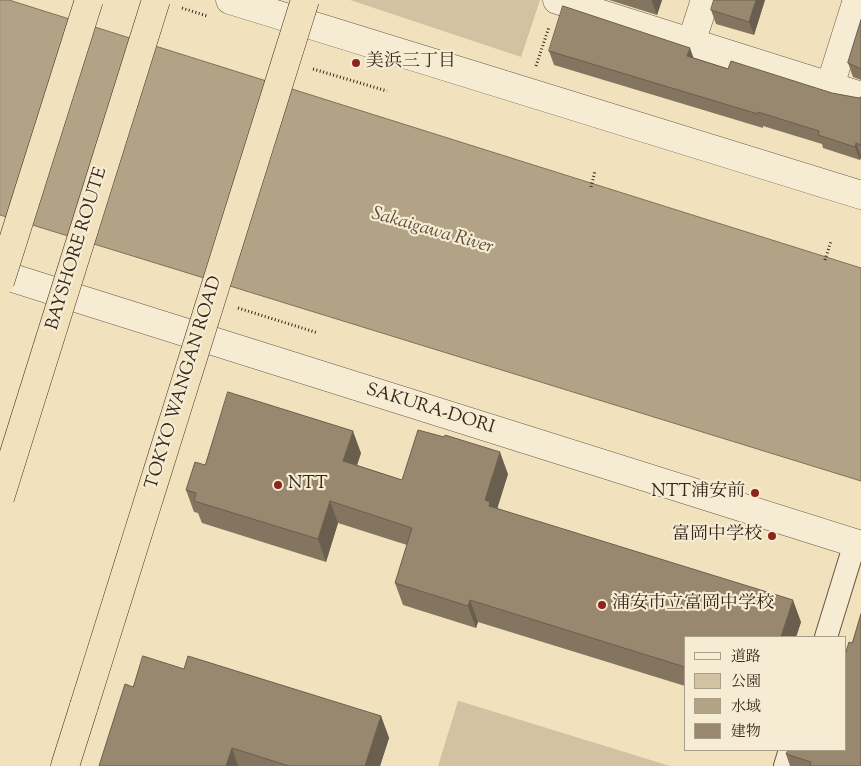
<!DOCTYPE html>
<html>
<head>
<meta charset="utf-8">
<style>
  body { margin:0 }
  #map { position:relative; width:861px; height:766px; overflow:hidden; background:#f1e2bd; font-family:"Sorts Mill Goudy","Noto Serif JP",serif }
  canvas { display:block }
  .legend { position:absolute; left:684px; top:636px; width:162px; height:115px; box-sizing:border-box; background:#f6ecd4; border:1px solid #aa9d8a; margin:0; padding:6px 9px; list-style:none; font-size:15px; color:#38261b }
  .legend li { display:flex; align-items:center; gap:10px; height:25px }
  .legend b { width:25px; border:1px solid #aa9d8a }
</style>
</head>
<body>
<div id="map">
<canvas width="861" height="766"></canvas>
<ul class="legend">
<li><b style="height:6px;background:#f6ecd4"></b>道路</li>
<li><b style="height:14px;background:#d2c2a1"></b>公園</li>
<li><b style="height:14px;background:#b2a286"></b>水域</li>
<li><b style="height:14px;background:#98886f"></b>建物</li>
</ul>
</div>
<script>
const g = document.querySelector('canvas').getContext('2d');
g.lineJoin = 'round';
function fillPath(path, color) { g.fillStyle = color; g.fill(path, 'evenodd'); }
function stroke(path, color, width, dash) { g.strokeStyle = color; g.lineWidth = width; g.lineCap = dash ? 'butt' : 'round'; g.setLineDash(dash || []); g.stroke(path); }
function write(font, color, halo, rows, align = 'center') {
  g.font = font + ' "Sorts Mill Goudy","Noto Serif JP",serif'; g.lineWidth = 4.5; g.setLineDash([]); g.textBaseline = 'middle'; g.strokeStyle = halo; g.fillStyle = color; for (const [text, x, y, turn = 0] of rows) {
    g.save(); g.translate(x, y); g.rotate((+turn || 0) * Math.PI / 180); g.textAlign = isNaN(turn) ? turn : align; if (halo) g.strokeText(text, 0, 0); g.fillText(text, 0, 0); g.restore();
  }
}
const green = new Path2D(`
  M350,0H540L521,57Z
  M458,701H459L670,766H438Z`);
const water = new Path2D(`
  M0,0H9L861,268V481L0,215Z`);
const path = new Path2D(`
  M182,8L207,16
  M536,66L549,27
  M313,69L387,91
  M591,187L595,171
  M825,260L831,241
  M238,308L318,333`);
const pedestrian = new Path2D(`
  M826,637L855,543
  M785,766L790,750`);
const minor = new Path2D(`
  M557,0L861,96
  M691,43L705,0
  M830,86L857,0`);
const tertiary = new Path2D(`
  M230,0L861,195
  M0,274L861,545`);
const trunk = new Path2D(`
  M65,766L84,706`);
const trunkBridge = new Path2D(`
  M84,706L305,0`);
const motorwayBridge = new Path2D(`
  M0,282L89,0
  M0,498L156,0`);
const wall = new Path2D(`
  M609,0H662L657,15Z
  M765,0L754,35L716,24L711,10Z
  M861,20V80L853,77L848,63Z
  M549,51L694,58L728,69L832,93L859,98L861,97V157L860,160L823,148L822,144L763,126V128L554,65Z
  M361,453L357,465L402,480L508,474L497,508L801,622L796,637H685V686L478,622L476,628L403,605L395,583L407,545L338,523L326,562L202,523L198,513L194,512L186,490L205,465Z
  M852,643L861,766H790L786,754L845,750Z
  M184,669L381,716L389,738L380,766H99L133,687Z`);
const shadedWall = new Path2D(`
  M652,0H662L657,15L652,2Z
  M756,0H765L754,35L749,22Z
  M690,48L695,62L687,56Z
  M856,143L861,157L860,160L855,147Z
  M353,431L361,453L351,483L343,461Z
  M500,452L508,474L495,516L485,500Z
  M330,501L338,523L326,562L318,539Z
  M470,600L478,622L476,628L468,606Z
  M793,600L801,622L796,637H781Z
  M381,716L389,738L380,766H365Z
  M232,748L238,766H226Z`);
const building = new Path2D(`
  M714,0H756L749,22L711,10Z
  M563,6L690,48L687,56L728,69L731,61L832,93L859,98L861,97V145L856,143L855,147L818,135L819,131L758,112V114L549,51Z
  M861,20V69L848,63Z
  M228,392L353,431L343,461L402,480L418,430L444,437L445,435L500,452L485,500L490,502L489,506L793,600L781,637H685V667L470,600L468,606L395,583L412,528L330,501L318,539L194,501L196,493L186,490L195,462L205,465Z
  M861,614V766H810L811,762L786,754L788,750H845V655L849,642L852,643Z
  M143,656L184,669L188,656L381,716L365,766H289L232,748L226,766H99L125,684L133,687Z`);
const markers = [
  [356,63,5,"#8f2418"],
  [278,485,5,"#8f2418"],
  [755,493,5,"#8f2418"],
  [772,536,5,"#8f2418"],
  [602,605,5,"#8f2418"]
];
const poiNames = [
  ["美浜三丁目",366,63],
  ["NTT",288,485],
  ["NTT浦安前",745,493,"right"],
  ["富岡中学校",762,536,"right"],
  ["浦安市立富岡中学校",612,605]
];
const streetNames = [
  ["BAYSHORE ROUTE",78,249,-73],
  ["TOKYO WANGAN ROAD",185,383,-73],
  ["SAKURA-DORI",430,410,17]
];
const waterNames = [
  ["Sakaigawa River",432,232,16]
];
fillPath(green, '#d2c2a1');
fillPath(water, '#b2a286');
stroke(water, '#81705b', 1);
stroke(pedestrian, '#654', 24);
stroke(minor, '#654', 29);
stroke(tertiary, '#654', 29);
stroke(trunk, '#38261b', 29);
stroke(path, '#38261b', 3, [1, 2.5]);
stroke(pedestrian, '#f6ecd4', 22);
stroke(minor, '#f6ecd4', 28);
stroke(tertiary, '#f6ecd4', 28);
stroke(trunk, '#f1e2bd', 28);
stroke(trunkBridge, '#38261b', 29, []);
stroke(motorwayBridge, '#38261b', 29, []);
stroke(trunkBridge, '#f1e2bd', 28);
stroke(motorwayBridge, '#f1e2bd', 28);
fillPath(wall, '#83755f');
fillPath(shadedWall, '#6a5f4e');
fillPath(building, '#98886f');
stroke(building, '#6a5f4e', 1);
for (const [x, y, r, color] of markers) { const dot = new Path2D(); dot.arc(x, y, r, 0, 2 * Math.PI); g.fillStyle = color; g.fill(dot); stroke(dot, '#f6ecd4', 2); }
write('18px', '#38261b', '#f6ecd4', poiNames, 'left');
write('18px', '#38261b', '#f6ecd4', streetNames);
write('italic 19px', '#5d4b3b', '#f6ecd4', waterNames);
</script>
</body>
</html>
